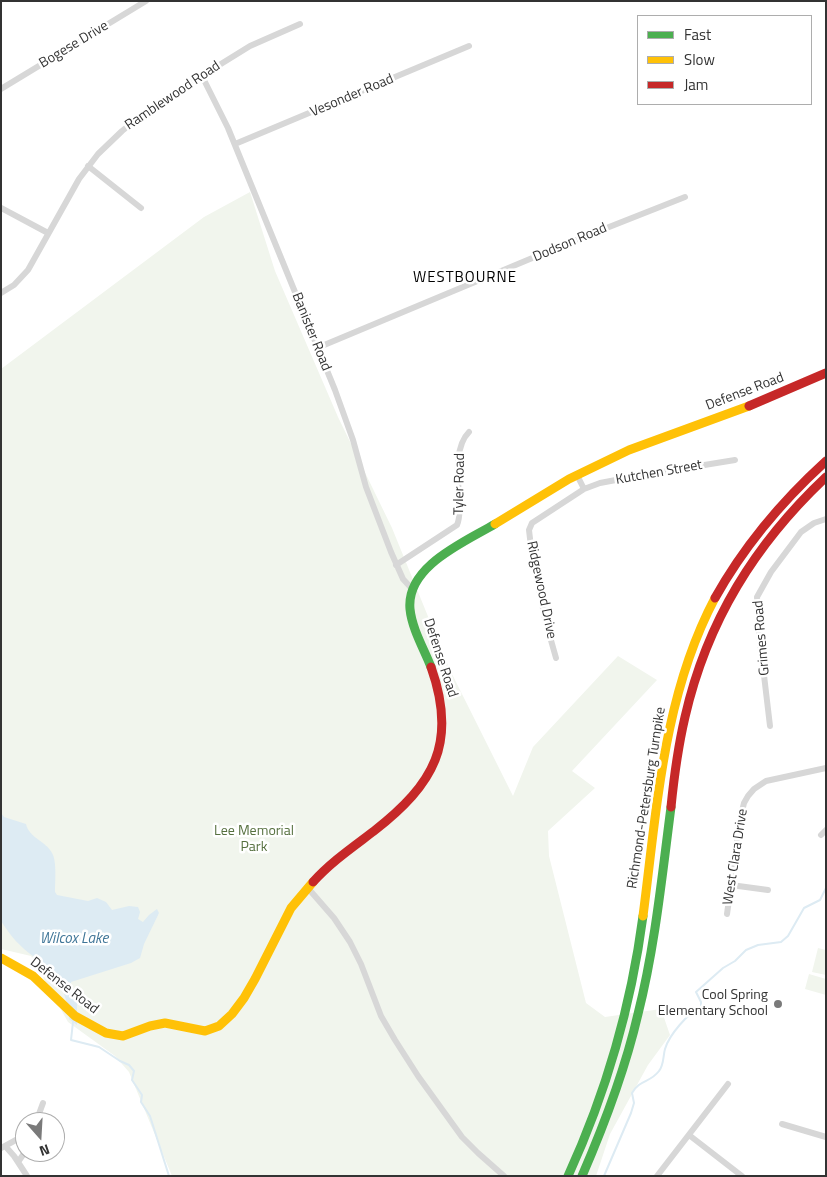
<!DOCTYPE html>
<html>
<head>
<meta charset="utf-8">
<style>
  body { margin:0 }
  #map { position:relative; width:827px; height:1177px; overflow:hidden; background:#fff; font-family:"Titillium Web",sans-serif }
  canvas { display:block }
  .frame { position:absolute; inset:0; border:2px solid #333; pointer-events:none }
  .legend { position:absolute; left:637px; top:15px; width:175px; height:90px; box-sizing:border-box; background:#fff; border:1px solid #adadad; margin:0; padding:6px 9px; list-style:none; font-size:15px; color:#333 }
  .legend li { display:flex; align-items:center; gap:10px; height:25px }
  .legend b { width:25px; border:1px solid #adadad }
  .north { position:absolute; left:15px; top:1112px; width:50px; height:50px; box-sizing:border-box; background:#fff; border:1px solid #adadad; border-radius:50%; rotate:161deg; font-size:14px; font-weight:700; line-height:20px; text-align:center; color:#333 }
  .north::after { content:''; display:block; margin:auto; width:18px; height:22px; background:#7a7a7a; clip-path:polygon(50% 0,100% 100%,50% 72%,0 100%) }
</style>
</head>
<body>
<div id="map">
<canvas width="827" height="1177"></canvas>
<div class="frame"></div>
<ul class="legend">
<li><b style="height:6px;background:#4caf50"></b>Fast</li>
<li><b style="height:6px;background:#ffc107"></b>Slow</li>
<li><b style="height:6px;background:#c62828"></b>Jam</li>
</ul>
<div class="north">N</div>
</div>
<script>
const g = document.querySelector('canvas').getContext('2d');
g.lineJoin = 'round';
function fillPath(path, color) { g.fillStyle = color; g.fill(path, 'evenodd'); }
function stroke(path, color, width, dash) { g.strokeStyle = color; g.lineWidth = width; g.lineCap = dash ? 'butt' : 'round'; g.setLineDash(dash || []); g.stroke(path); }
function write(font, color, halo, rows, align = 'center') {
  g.font = font + ' "Titillium Web",sans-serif'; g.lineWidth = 5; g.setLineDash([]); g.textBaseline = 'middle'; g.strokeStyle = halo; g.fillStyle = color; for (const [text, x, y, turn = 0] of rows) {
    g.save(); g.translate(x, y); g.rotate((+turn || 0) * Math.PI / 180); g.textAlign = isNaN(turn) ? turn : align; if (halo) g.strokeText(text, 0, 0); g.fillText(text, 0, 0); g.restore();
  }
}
const green = new Path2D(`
  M250,192L275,271L338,417L392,528L449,668L513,796L533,747L618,656L657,680L572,771L595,788L548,831L549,856L586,1003L605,1017L661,1009L670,1035L648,1065L610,1134L596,1176H172L129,1072L115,1056L68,1022L31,956L1,949V369L204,217Z
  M818,948L826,950V975L812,972Z
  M809,974L826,979V995L805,989Z`);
const water = new Path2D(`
  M1,813L4,817L26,824C29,838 46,841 52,853C57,861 55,882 55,892L57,895L88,901L97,898L106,902L112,910L129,906L138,907L140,912L138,919L143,922L149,915L157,909L159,913L144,944L140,958L131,963L71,982V985L62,987C55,969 34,959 21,946C13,939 7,930 1,921Z
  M72,988L77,1003V1025L69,1019L68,1006L63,991Z`);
const stream = new Path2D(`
  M73,1022L71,1040L99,1047L120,1061L129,1065L134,1071L132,1080L142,1095L141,1102L150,1116L169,1176
  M604,1176L631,1113L634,1103L632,1093C640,1079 650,1083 659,1071C664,1065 663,1056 665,1049C669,1035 688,1013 701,1007V1002L696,992L723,968L735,961L746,950L758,945L781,942L788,936L804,908L820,900L826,888`);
const street = new Path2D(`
  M202,76L228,128L335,390L353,440L366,487L391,552L403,579L413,590
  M1,89L146,1
  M235,144L469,46
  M88,166L141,208
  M1,208L48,233
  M1,293L14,285L28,270L79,179L98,154L122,131L153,106L250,46L300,24
  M317,348L561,246L685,197
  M577,475L584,489
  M396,565L457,525C461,516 459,507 459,498C458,478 454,447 469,432
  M556,658L545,619L531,547L529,530L532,523L584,489L600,483L637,476L735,460
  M770,726L759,633L757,597L771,572L801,532L814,523L826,519
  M821,835L826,830
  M731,885L768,890
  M307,887L334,918L350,942L361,964L381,1016L395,1040L418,1076L462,1137L478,1153L504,1176
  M727,914L740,820L744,803L748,796L754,789L766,781L826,768
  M36,1122L43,1103
  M782,1124L826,1137
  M689,1135L742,1176
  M6,1147L14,1156L27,1176
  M1,1148L25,1135
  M18,1162L25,1152
  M657,1176L728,1084`);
const fast = new Path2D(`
  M431,667C424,649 412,629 410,609C406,566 465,542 495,524
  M568,1176C606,1093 631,1007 643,916
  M582,1176C605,1123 625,1070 638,1014C655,947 662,876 671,807`);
const slow = new Path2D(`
  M495,524L569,479L629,450L749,406
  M643,916C657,809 663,696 715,598
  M1,958L33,976L75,1016L106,1033L123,1036L150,1026L165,1023L205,1031L219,1026L232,1014L244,998L255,979L291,908L313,882`);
const jam = new Path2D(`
  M749,406L826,373
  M715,598C744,546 782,501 826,461
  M671,807C674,777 678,747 685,717C707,621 755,544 826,477
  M313,882C331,862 353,847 374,831C434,784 458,743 431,667`);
const markers = [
  [778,1004,5,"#7a7a7a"]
];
const streetNames = [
  ["Bogese Drive",74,45,-31],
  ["Ramblewood Road",173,96,-34],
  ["Vesonder Road",352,96,-23],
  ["Dodson Road",570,243,-23],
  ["Banister Road",311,332,68],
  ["Defense Road",745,392,-21],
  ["Kutchen Street",659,473,-10],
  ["Tyler Road",460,484,-89],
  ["Ridgewood Drive",541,590,78],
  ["Grimes Road",762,638,-95],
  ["Defense Road",440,658,72],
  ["Richmond-Petersburg Turnpike",647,798,-81],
  ["West Clara Drive",736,857,-81],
  ["Defense Road",64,986,38]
];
const parkNames = [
  ["Lee Memorial",254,832],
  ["Park",254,848]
];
const poiNames = [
  ["Cool Spring",768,996],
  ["Elementary School",768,1012]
];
const neighbourhoodNames = [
  ["WESTBOURNE",465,278]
];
const waterNames = [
  ["Wilcox Lake",74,939]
];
fillPath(green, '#f1f5ed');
fillPath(water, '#ddebf3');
stroke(stream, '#ddebf3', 2);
stroke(street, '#d7d7d7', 6);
stroke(fast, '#4caf50', 9);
stroke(slow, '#ffc107', 9);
stroke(jam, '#c62828', 9);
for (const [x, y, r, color] of markers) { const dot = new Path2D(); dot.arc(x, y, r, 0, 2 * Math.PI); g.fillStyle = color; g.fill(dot); stroke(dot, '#fff', 2); }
write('14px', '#333', '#fff', streetNames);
write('14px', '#56703f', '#fff', parkNames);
write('14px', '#333', '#fff', poiNames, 'right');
g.letterSpacing = '1px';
write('15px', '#000', '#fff', neighbourhoodNames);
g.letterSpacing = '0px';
write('italic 15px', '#3f7597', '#fff', waterNames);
</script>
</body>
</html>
